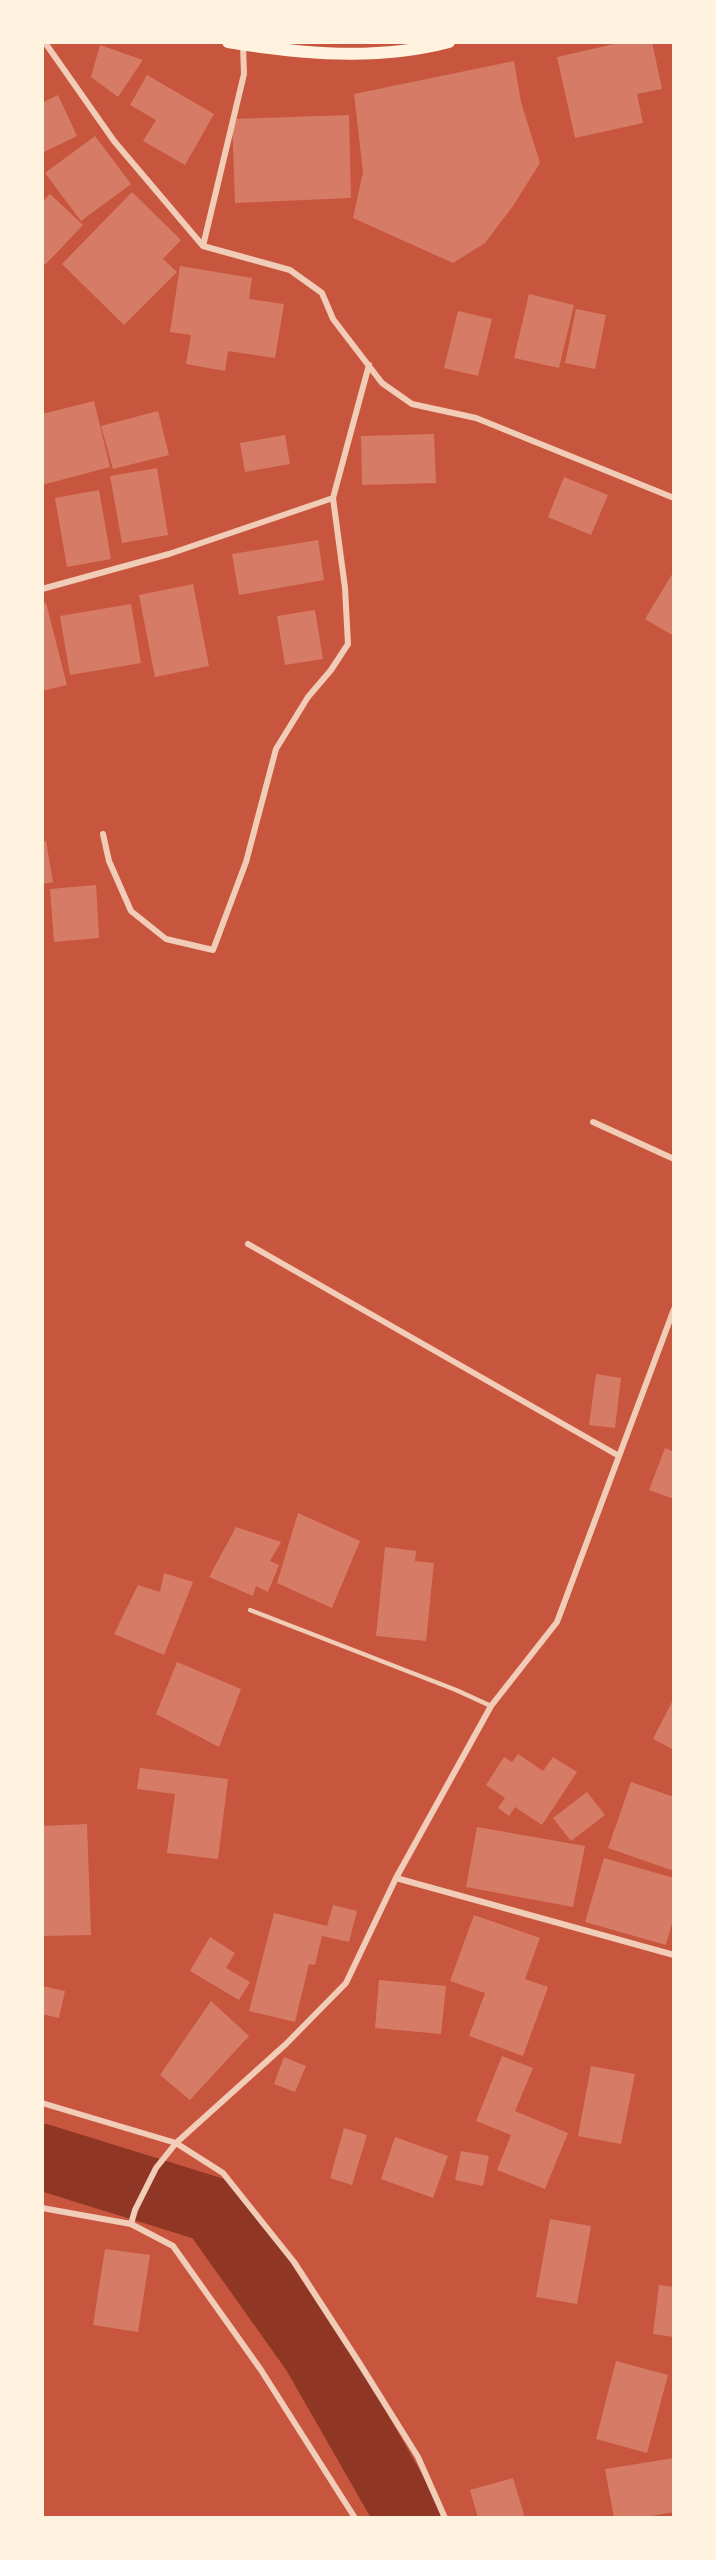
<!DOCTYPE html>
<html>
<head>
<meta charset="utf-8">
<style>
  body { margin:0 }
  #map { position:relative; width:716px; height:2560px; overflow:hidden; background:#c8553d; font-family:"Open Sans",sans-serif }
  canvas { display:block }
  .frame { position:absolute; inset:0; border:44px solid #fff3e0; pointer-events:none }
</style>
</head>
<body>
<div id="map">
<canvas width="716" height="2560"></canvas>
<div class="frame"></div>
</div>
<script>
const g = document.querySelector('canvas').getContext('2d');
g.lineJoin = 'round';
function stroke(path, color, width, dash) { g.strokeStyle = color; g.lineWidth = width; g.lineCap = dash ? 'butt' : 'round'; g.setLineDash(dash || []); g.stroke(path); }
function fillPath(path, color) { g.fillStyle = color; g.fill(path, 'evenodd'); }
const river = new Path2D(`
  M42,2157L213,2210L314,2352L409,2518`);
const building = new Path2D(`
  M623,42H652L662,89L637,94L643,123L575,138L557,57Z
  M100,45L143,60L118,97L91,77Z
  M514,61L521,102L540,163L513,206L485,243L453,263L353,218L363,172L354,94Z
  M147,75L214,114L185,165L143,141L156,120L130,105Z
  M58,95L77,136L42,153V103Z
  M349,115L351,198L235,203L232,119Z
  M95,136L131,184L81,221L45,173Z
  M132,192L181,240L163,259L177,272L124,325L62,264Z
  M50,194L83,225L45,265L42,262V202Z
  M180,266L252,278L249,299L284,304L275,358L228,351L225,371L186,364L191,335L170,332Z
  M529,294L574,305L559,368L514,358Z
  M576,309L606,315L595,369L565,363Z
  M458,311L492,319L478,376L444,368Z
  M94,401L110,467L42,485V414Z
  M158,411L169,455L113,469L101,426Z
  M434,434L436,483L362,485L361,436Z
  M285,435L290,464L245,472L240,443Z
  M157,468L168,535L122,543L110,476Z
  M564,477L608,495L591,535L548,517Z
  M99,490L111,559L67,567L55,498Z
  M318,540L324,580L239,595L232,554Z
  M674,571V636L645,619Z
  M193,584L209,666L155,677L139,595Z
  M46,603L67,685L42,691V604Z
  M131,604L141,663L70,675L60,616Z
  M315,610L323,659L285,665L277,616Z
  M46,841L53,882L42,884V842Z
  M96,885L99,938L54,942L50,889Z
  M596,1374L621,1378L615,1428L589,1425Z
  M665,1448L674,1452V1499L649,1490Z
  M298,1513L360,1541L332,1608L277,1583Z
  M236,1527L281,1542L270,1561L279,1565L268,1592L256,1586L253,1596L209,1577Z
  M385,1547L416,1551L415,1561L434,1563L426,1641L376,1636Z
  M164,1573L193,1582L164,1655L114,1634L138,1585L160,1592Z
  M177,1662L241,1689L219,1747L156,1714Z
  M674,1698V1750L653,1739Z
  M518,1754L543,1771L553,1757L577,1772L542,1825L515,1807L509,1816L498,1808L505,1798L486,1785L504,1757L512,1762Z
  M140,1768L228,1779L218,1859L167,1853L175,1794L137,1789Z
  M631,1782L674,1797V1871L608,1848Z
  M587,1792L605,1815L571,1841L553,1818Z
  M87,1824L91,1935L42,1936V1826Z
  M477,1827L585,1846L573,1907L466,1887Z
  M604,1858L674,1878V1916L666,1945L585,1922Z
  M333,1905L357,1911L349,1942L322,1936L315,1965L309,1964L295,2022L249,2011L274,1913L327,1926Z
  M474,1915L540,1938L525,1979L548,1987L523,2056L469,2036L485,1993L450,1981Z
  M210,1937L235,1953L226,1968L250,1982L239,2000L190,1971Z
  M379,1980L446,1986L441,2034L375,2028Z
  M42,1986L65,1991L59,2018L42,2014Z
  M211,2001L249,2036L190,2100L160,2075Z
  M502,2056L533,2068L515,2111L568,2133L545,2189L497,2170L511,2135L476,2121Z
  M284,2057L306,2066L295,2092L274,2084Z
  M591,2066L635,2074L621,2144L578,2136Z
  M344,2128L367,2135L352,2185L330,2178Z
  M395,2137L448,2156L433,2198L381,2179Z
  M461,2151L489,2156L483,2186L455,2180Z
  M550,2219L591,2226L577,2304L536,2297Z
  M105,2249L150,2255L138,2332L93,2325Z
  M659,2285L674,2287V2337L653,2334Z
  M616,2361L668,2375L647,2453L596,2439Z
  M674,2458V2512L640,2518H614L605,2469Z
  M513,2478L525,2518H478L470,2490Z`);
const service = new Path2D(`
  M250,1610L456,1690L491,1706`);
const minor = new Path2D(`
  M42,43L46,44L114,141L203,246L290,270L322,293L333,319L382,383L412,404L476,418L674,498
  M203,246L244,74L243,45
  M42,589L169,554L333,498L369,365
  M103,834L109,861L131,911L166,939L213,950L246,862L276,749L308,697L331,670L348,644L345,588L333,498
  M593,1122L674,1159
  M248,1244L619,1456
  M396,1878L674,1955
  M42,2103L176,2143L223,2173L294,2262L360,2364L418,2457L445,2518
  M42,2208L131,2224L173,2246L261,2370L355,2518
  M131,2224L135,2210L156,2168L176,2143L286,2044L346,1983L396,1878L491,1706L557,1622L674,1309`);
const secondary = new Path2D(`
  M228,42C301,54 377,61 449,42`);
stroke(river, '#8f3625', 66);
fillPath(building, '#d67c66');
stroke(service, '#f1ccb7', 4.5);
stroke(minor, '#f1ccb7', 6);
stroke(secondary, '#fff3e0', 12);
</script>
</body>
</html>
